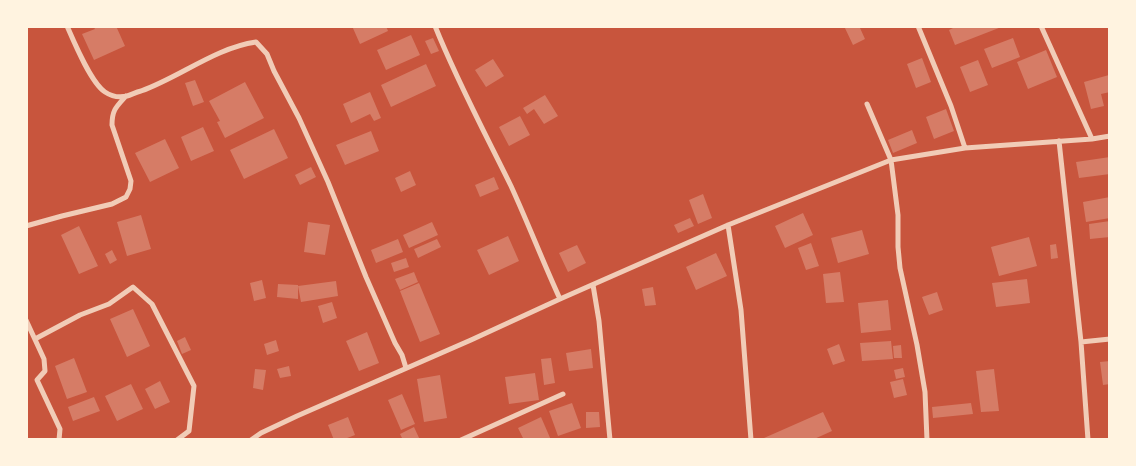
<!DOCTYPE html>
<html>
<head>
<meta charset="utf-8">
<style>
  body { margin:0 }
  #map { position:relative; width:1136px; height:466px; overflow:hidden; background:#c8553d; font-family:"Work Sans",sans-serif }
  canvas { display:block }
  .frame { position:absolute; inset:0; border:28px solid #fff3e0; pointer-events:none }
</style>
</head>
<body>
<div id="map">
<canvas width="1136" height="466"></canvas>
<div class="frame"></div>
</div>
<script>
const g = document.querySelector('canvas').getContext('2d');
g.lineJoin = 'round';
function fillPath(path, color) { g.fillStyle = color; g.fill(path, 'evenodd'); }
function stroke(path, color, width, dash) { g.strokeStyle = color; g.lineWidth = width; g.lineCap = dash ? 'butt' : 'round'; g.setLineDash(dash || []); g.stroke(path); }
const building = new Path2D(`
  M93,26H116L125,46L94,60L82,34L95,29Z
  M352,26H386L388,31L360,44Z
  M844,26H863L860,28L865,39L853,45Z
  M957,26H1004L955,45L949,30Z
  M411,35L420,55L386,70L377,50Z
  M433,38L439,51L431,54L425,41Z
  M1013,38L1020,57L992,68L984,49Z
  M1046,50L1057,77L1028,89L1017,62Z
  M922,58L931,82L916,88L907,64Z
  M493,59L504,76L486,87L475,70Z
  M978,60L988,85L970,92L960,67Z
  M426,64L436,86L391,107L381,85Z
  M1109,75L1110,92L1101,94L1104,106L1091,109L1084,82Z
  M195,80L204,102L193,106L185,83Z
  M245,82L264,118L225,138L217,122L220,121L209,101Z
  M370,92L381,118L374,121L370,114L351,123L343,104Z
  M545,95L558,116L544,124L534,109L527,114L523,108Z
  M946,109L954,131L934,139L926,117Z
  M520,116L530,135L509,146L499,127Z
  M203,127L214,151L191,161L181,137Z
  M274,129L288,158L244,179L230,150Z
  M912,130L917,143L893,153L888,140Z
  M371,131L379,151L345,165L336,145Z
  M165,139L179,168L150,182L135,153Z
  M1110,157V174L1079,178L1076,162Z
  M311,167L316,177L300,185L295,175Z
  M410,171L416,185L401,192L395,178Z
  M494,177L499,189L480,197L475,185Z
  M703,194L712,218L698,224L689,200Z
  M1110,197V218L1086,222L1083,202Z
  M803,213L813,235L785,248L775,226Z
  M141,215L151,249L127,256L117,222Z
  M690,218L694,226L678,233L674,225Z
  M1110,221V237L1090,239L1089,224Z
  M308,222L330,225L325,255L304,252Z
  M432,222L438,235L409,248L403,235Z
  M79,226L98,266L79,274L61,235Z
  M862,230L869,254L838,263L831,238Z
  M508,236L519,261L489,275L477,250Z
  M1029,237L1037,266L999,276L991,247Z
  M398,239L403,252L376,263L371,250Z
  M437,239L441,247L418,258L414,249Z
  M811,243L819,266L806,270L798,248Z
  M1056,244L1058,258L1051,259L1050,245Z
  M577,245L586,263L568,272L559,253Z
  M112,250L117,260L110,264L105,254Z
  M716,253L727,276L696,290L686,267Z
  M406,258L409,267L394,272L391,263Z
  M414,272L418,282L400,290L395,279Z
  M840,272L844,302L826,303L823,274Z
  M1027,279L1030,303L996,307L992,283Z
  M262,280L266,298L254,301L250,283Z
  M336,281L338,296L301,302L298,286Z
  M419,283L440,334L420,342L400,291Z
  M278,284L298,285V299L277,297Z
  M653,287L656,305L645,306L642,289Z
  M937,292L943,310L929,315L922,297Z
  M888,300L891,330L861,333L858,303Z
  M332,302L337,318L323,323L318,306Z
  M133,309L150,346L127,357L110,319Z
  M367,332L379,363L359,371L346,341Z
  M185,337L191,350L182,354L177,341Z
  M276,340L279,351L267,355L264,344Z
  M891,341L893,359L862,361L860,343Z
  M839,344L845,361L833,365L827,349Z
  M901,345L902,358H894L893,346Z
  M591,349L593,368L569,371L566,353Z
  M74,358L87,392L67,399L55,366Z
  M551,358L555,383L544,385L541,359Z
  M1110,361V384L1103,385L1100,362Z
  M289,366L291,376L280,378L277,369Z
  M903,368L905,377L896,379L894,370Z
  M255,369L266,370L263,390L253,388Z
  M994,369L999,411L981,412L976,371Z
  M535,373L539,400L509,404L505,377Z
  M440,375L447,418L424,422L417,379Z
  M903,379L907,395L894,398L890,382Z
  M160,381L170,402L155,409L145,389Z
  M131,384L143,409L117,421L105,396Z
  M402,394L415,424L401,430L388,400Z
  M94,397L100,411L73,421L68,407Z
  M572,403L581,428L558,436L549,411Z
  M971,403L973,414L933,418L932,407Z
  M586,412H599L600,427L586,428Z
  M823,412L832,431L812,440H765L764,438Z
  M348,417L355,435L342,440H334L328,425Z
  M541,417L551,440H524L518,428Z
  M414,427L420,440H403L400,434Z`);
const minor = new Path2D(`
  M67,26C74,42 91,83 105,92C111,96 119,98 127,96C131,95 136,92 141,91C180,77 215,48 256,42L267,54L274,71L299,118L328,182L366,277L395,343L402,355L406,368
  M435,26C457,81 485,133 511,186C528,223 543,262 560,299
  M918,26L951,106L965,148
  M1041,26L1092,139
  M867,104L891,160L898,215V247L900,268L917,345L925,392L927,440
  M1059,141L1081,342L1088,440
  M728,225L741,310L751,440
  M26,226L62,216L112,204L126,197L130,189L131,181L112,125C112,110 116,107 126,96
  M593,285L599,321L610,440
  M26,320L44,359L45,371L37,380L60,429L59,440
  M35,339L80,315L109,304L133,287L152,304L194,386L189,431L177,440
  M1081,342L1110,339
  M251,440L261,433L297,416L471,340L560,299L728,225L891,160L965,148L1092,139L1110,136
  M461,440L563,394`);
fillPath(building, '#d67c66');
stroke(minor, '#f1ccb7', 5);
</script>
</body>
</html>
